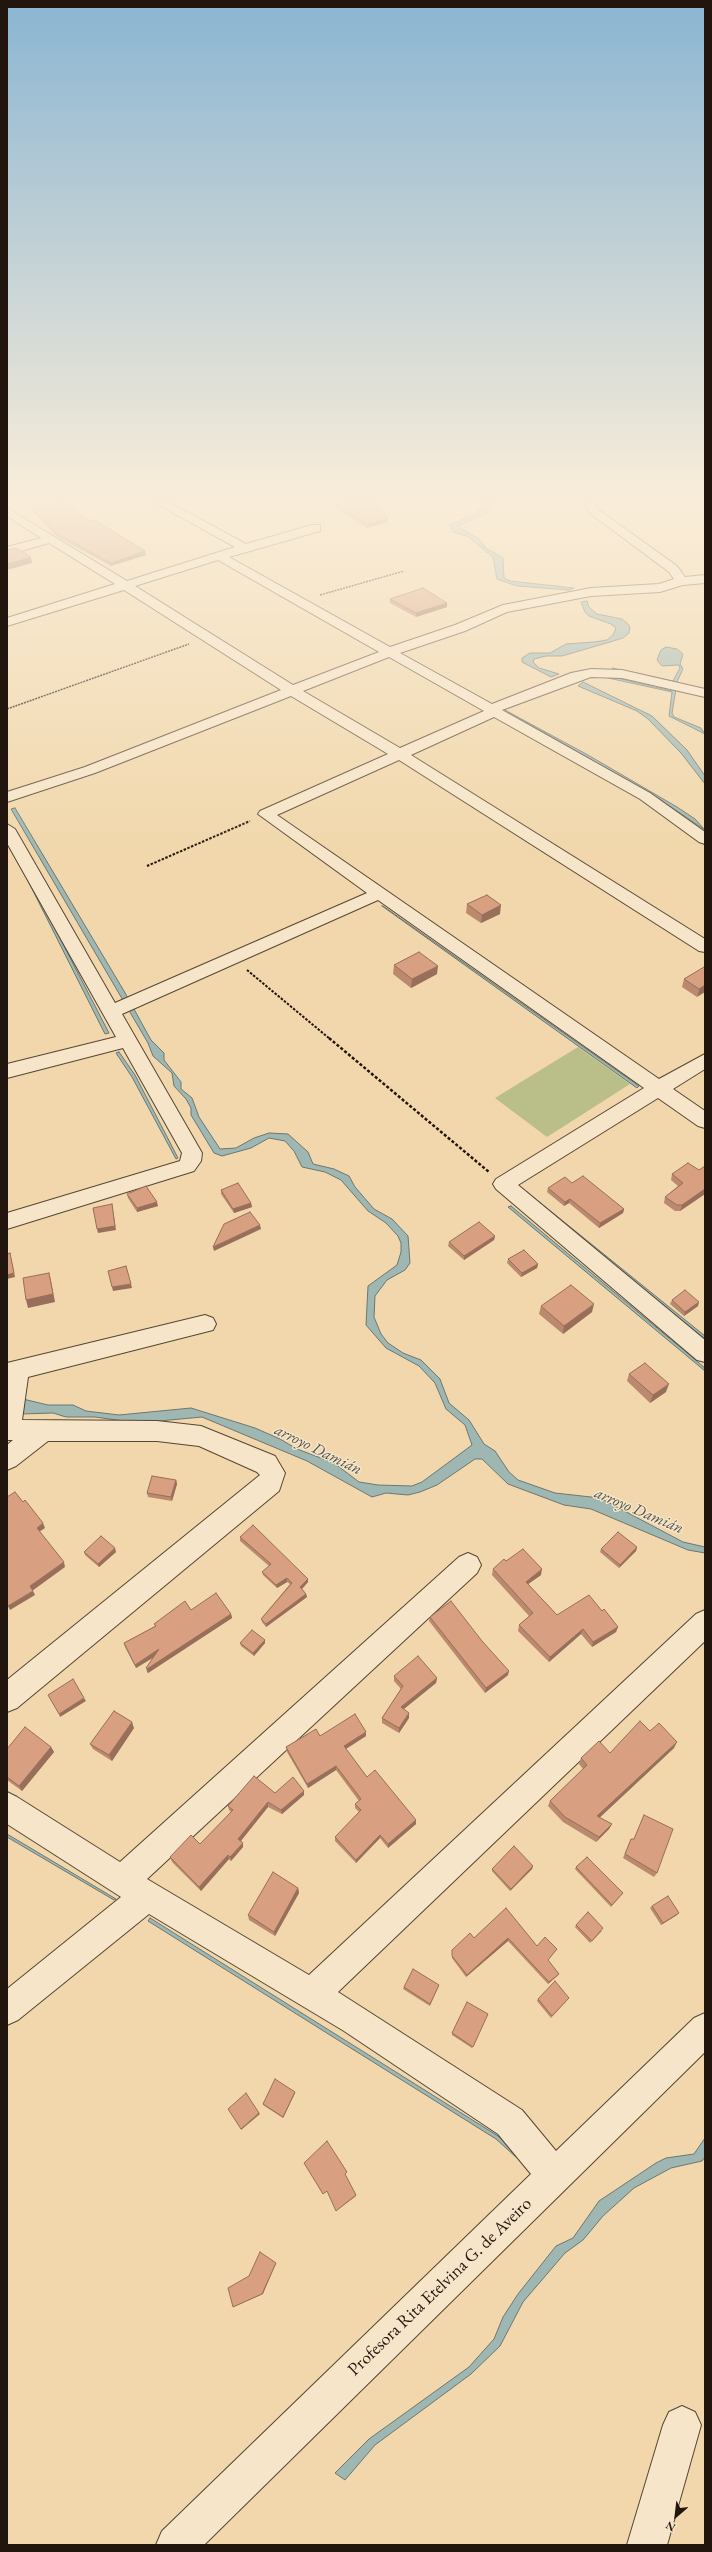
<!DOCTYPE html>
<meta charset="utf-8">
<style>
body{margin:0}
#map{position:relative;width:712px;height:2552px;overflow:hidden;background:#f1d7ab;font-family:"EB Garamond",serif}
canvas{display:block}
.frame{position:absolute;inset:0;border:8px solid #21150d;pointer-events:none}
.north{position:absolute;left:656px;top:2496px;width:40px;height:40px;-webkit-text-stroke:3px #f6e5c8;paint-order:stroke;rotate:208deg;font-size:11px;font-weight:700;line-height:16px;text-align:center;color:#21150d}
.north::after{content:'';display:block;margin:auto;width:14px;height:18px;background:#21150d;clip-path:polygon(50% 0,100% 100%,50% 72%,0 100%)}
</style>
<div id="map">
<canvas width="712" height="2552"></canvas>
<div class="frame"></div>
<div class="north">N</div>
</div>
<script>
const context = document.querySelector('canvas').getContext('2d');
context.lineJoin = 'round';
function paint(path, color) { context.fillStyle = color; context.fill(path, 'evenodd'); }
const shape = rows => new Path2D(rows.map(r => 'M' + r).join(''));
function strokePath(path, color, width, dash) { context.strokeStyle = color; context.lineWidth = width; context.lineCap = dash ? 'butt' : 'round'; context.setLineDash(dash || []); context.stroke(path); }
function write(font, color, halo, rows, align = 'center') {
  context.font = font + ' "EB Garamond",serif'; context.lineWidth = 3; context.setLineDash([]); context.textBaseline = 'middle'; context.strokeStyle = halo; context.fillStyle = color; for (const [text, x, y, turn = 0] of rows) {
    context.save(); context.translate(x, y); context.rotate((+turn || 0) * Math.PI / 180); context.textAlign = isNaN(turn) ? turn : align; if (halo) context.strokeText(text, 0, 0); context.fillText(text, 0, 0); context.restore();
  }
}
paint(shape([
 [578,1047,630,1084,547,1137,495,1098]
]), '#babe89');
const water = shape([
 [481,500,493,500,489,512,457,526,479,539,487,549,503,558,504,578,510,581,574,588,569,590,517,586,497,579,493,557,467,536,453,532,450,525,476,513,483,506,481,500],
 [587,601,589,607,597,614,622,619,627,623,630,627,629,633,623,638,610,642,562,656,546,656,534,659,533,662,539,668,559,674,551,677,522,662,522,658,530,653,550,653,566,644,594,642,607,640,613,635,616,628,611,624,589,616,585,612,581,602,587,601],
 [666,647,677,649,683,654,680,664,683,669,676,684,612,668,673,681,680,668,679,665,662,666,657,660,661,650,666,647],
 [608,678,617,678,672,691,672,688,676,689,672,713,674,717,701,728,705,734,669,716,672,692,608,678],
 [583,682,652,716,687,750,705,776,705,784,681,753,648,719,637,711,578,686,583,682],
 [503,709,588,755,677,807,695,819,705,830,658,798,503,709],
 [15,808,124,991,151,1040,164,1053,164,1060,181,1082,181,1089,192,1098,199,1117,220,1149,236,1148,254,1138,269,1133,288,1134,308,1152,313,1164,334,1169,349,1176,355,1187,374,1209,392,1219,408,1236,410,1263,405,1270,387,1280,375,1296,374,1317,381,1334,388,1343,403,1353,421,1360,440,1379,449,1403,469,1420,484,1444,495,1451,509,1472,518,1480,555,1493,600,1498,683,1542,705,1547,705,1553,688,1550,591,1509,564,1505,508,1484,482,1459,475,1459,437,1485,420,1492,408,1495,386,1493,372,1497,307,1461,202,1417,138,1423,95,1417,66,1417,53,1413,21,1414,23,1399,48,1405,73,1405,86,1411,119,1415,191,1408,255,1428,280,1439,297,1449,334,1463,359,1482,378,1485,412,1486,422,1482,472,1445,465,1425,446,1409,435,1383,419,1366,386,1348,366,1325,368,1286,397,1265,401,1252,401,1243,398,1236,386,1223,368,1211,341,1180,325,1172,302,1167,294,1151,285,1141,269,1138,251,1148,222,1156,214,1153,191,1115,191,1108,186,1099,174,1086,172,1073,153,1056,148,1043,11,809,15,808],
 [18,861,20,861,109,1033,105,1034,18,861],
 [382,906,383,906,639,1086,637,1088,382,906],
 [119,1052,135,1075,178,1158,176,1159,132,1077,116,1053,119,1052],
 [527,1192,705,1336,705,1339,526,1194,527,1192],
 [511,1206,705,1368,705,1371,508,1207,511,1206],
 [7,1834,116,1899,114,1900,7,1837,7,1834],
 [150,1918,498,2136,518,2155,517,2158,496,2139,148,1921,150,1918],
 [705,2138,705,2157,702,2161,671,2168,634,2188,603,2216,583,2240,565,2253,523,2302,500,2346,471,2374,375,2445,345,2480,335,2473,369,2439,469,2367,494,2339,503,2317,518,2294,556,2246,573,2238,599,2201,656,2163,666,2158,694,2154,705,2138]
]);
paint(water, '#9eb7b2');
strokePath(water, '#6c7670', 1);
const minor = shape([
 [150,500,165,500,246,544,312,525,320,525,320,531,229,557,390,647,455,625,503,605,591,588,659,584,674,579,669,572,591,514,581,500,593,500,599,510,677,566,685,577,705,575,705,583,683,585,660,592,591,596,507,612,465,631,400,653,492,704,571,673,591,669,622,670,705,689,705,697,622,678,591,677,502,710,650,793,705,832,705,844,699,842,640,799,494,717,411,755,705,939,705,952,699,951,399,760,277,815,659,1079,705,1054,705,1069,673,1089,705,1111,705,1128,698,1126,658,1098,518,1185,705,1340,705,1362,697,1360,496,1189,493,1184,496,1179,644,1088,378,900,122,1014,202,1153,201,1161,194,1171,7,1229,7,1213,180,1161,182,1153,123,1048,7,1078,7,1064,116,1037,7,843,7,824,15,829,115,1003,367,893,258,814,260,811,388,754,291,696,95,773,7,802,7,792,85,767,281,690,124,590,7,626,7,618,115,584,49,543,7,555,7,547,41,538,7,516,7,508,127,581,235,547,150,500],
 [218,560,379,652,293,685,135,586,218,560],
 [389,657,484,711,400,748,303,691,389,657],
 [205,1315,213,1318,216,1324,213,1330,28,1377,22,1420,157,1421,201,1426,275,1456,285,1473,279,1491,17,1708,7,1712,7,1680,260,1475,257,1472,199,1446,157,1441,48,1441,16,1466,7,1470,7,1445,13,1440,7,1440,7,1363,205,1315],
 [468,1553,477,1557,481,1565,477,1573,147,1879,309,1975,696,1614,705,1610,705,1641,338,1992,522,2110,556,2151,694,2018,705,2013,705,2052,204,2545,156,2545,162,2531,531,2174,498,2134,344,2031,149,1914,18,2020,7,2025,7,1989,121,1897,7,1824,7,1792,17,1797,120,1862,459,1557,468,1553],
 [682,2406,695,2412,701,2425,667,2545,627,2545,663,2425,669,2412,682,2406]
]);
strokePath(minor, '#554634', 2);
strokePath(shape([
 [320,595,404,571],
 [7,709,189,644]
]), '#21150d', 1.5, [2, 1]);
strokePath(shape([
 [147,866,250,821],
 [247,970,330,1039]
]), '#21150d', 2, [2.5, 1.5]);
strokePath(shape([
 [329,1038,489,1172]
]), '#21150d', 2.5, [3, 2]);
paint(minor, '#f6e5c8');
paint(shape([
 [335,505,388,518,388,522,367,528,335,508],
 [33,509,91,521,145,551,146,555,111,566,56,536,34,513],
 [390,599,447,603,447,607,416,617,390,603],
 [467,904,500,914,481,923,466,913],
 [394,965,437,974,411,988,393,974],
 [705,968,697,997,682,987,684,979],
 [705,1166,705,1194,680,1211,675,1211,664,1203,665,1197,678,1186,671,1180,672,1174,699,1170],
 [548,1188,624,1209,623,1213,599,1228,569,1203,564,1206,547,1192],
 [221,1190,251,1203,252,1207,234,1213,221,1194],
 [127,1194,158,1206,137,1212,128,1198],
 [495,1236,494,1240,464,1260,448,1246,449,1242],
 [508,1259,538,1264,537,1268,521,1277,507,1263],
 [672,1300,698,1306,684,1316,670,1304],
 [541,1306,592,1312,563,1334,539,1314],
 [629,1374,666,1392,650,1403,627,1381],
 [176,1480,177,1484,172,1501,148,1497,147,1493],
 [240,1537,308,1582,302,1589,306,1594,307,1597,266,1627,262,1622,261,1619,290,1584,287,1582,277,1588,263,1575,262,1572,269,1566,240,1541],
 [637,1547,636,1551,619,1568,600,1552,601,1549],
 [84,1552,116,1552,99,1567,85,1555],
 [506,1561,541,1575,528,1584,557,1615,602,1611,618,1627,616,1632,592,1647,581,1634,549,1662,518,1631,519,1625,529,1616,492,1575,493,1569],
 [191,1610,231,1614,232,1618,148,1673,147,1672,146,1668,153,1658,136,1668,125,1647,124,1643,155,1626,154,1624],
 [430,1617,508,1675,485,1693,429,1621],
 [240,1643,265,1643,254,1656,241,1646],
 [394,1676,437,1678,436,1683,404,1709,409,1713,409,1718,399,1733,382,1723,382,1718,401,1689,394,1681],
 [134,1728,112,1761,93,1749,90,1744],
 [650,1731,674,1748,599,1818,612,1824,609,1829,596,1842,563,1822,548,1806,550,1801,583,1769,579,1764,581,1758,610,1753],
 [320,1736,366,1736,346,1749,367,1777,416,1820,416,1824,388,1848,380,1838,356,1863,335,1841,335,1837,359,1812,355,1808,355,1804,359,1801,336,1770,308,1788,287,1752,286,1747],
 [51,1747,54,1752,22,1791,7,1780,7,1749],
 [304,1791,304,1795,282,1814,268,1807,241,1841,243,1847,231,1861,229,1859,201,1891,172,1862,170,1857,200,1844,231,1812,229,1810,228,1806],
 [644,1815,657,1873,654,1877,623,1858,631,1839,634,1839],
 [533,1866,532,1869,510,1891,492,1871,492,1869],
 [576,1867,623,1893,611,1907,575,1869],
 [298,1888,299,1893,275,1936,249,1920,248,1915],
 [652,1906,677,1915,661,1925,650,1908],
 [506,1908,537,1946,557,1949,548,1960,559,1974,557,1976,548,1984,508,1941,466,1977,452,1958,452,1950,474,1938],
 [576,1925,602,1931,590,1943,575,1927],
 [439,1985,430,2006,403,1989,404,1987],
 [538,1999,568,1999,551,2018,537,2001],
 [488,2014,472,2048,452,2035,452,2033],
 [295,2092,295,2093,283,2118,263,2105,263,2104]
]), '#ba896e');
paint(shape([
 [388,518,388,522,367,528,367,524],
 [145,551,146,555,111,566,111,563],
 [31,557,32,563,7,570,7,564],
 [447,603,447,607,416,617,416,613],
 [501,905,500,914,481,923,482,915],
 [438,966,437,974,411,988,412,979],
 [705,985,705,992,697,997,699,989],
 [705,1189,705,1194,680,1211,682,1205],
 [570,1199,569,1203,564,1206,565,1202],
 [157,1202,158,1206,137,1212,137,1208],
 [251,1203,252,1207,234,1213,233,1209],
 [112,1204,116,1230,98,1233,97,1229],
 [624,1209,623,1213,599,1228,600,1223],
 [260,1225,261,1229,214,1251,213,1247],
 [495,1236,494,1240,464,1260,464,1256],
 [10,1253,15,1277,7,1279,7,1275],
 [538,1264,537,1268,521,1277,522,1273],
 [49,1273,51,1281,55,1302,28,1308,26,1300],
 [131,1284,132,1288,113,1291,112,1287],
 [699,1302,698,1306,684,1316,685,1312],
 [594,1304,592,1312,563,1334,564,1326],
 [669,1384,666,1392,650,1403,653,1395],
 [176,1480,177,1484,172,1501,171,1497],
 [43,1523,45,1528,39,1532,37,1528],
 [637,1547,636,1551,619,1568,620,1565],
 [115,1548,116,1552,99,1567,98,1564],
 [64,1562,65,1567,32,1591,30,1586],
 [542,1569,541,1575,524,1587,526,1582],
 [287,1578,287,1582,277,1588,276,1585],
 [308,1579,308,1582,301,1590,300,1587],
 [33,1591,35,1595,10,1610,8,1606],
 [306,1594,307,1597,266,1627,266,1624],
 [231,1614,232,1618,148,1673,147,1669],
 [618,1627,616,1632,592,1647,593,1642],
 [583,1629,581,1634,549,1662,550,1657],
 [265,1640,265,1643,254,1656,253,1653],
 [159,1649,160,1653,136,1668,135,1665],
 [509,1671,508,1675,485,1693,486,1688],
 [437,1678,436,1683,400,1712,401,1707],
 [84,1698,86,1701,60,1717,59,1714],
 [409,1713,409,1718,399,1733,399,1728],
 [132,1722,134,1728,112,1761,109,1755],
 [366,1732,366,1736,344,1750,344,1746],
 [677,1742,674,1748,595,1822,597,1816],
 [51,1747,54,1752,22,1791,19,1786],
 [336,1766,336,1770,308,1788,307,1784],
 [304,1791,304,1795,282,1814,281,1810],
 [268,1802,268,1807,239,1843,238,1839],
 [416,1820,416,1824,388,1848,388,1844],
 [612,1824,609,1829,596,1842,599,1837],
 [380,1835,380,1838,356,1863,356,1860],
 [243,1843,243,1847,231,1861,230,1857],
 [228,1855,229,1859,201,1891,199,1887],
 [533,1866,532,1869,510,1891,511,1889],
 [298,1888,299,1893,275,1936,274,1932],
 [679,1913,677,1915,661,1925,663,1923],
 [508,1938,508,1941,466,1977,467,1975],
 [559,1974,557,1976,548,1984,549,1982],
 [295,2092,295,2093,283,2118,283,2117],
 [259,2113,260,2114,241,2130,241,2129],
 [356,2195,356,2196,336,2211],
 [276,2263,263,2294,233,2307]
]), '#976f5a');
const building = shape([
 [371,500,374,500,388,518,367,524,335,505,371,500],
 [62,501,91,521,95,520,145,551,111,563,56,533,33,509,62,501],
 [16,548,31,557,7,564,7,550,16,548],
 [423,588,447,603,416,613,390,599,423,588],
 [487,895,501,905,482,915,467,904,487,895],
 [419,952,438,966,412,979,394,965,419,952],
 [704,967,705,968,705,985,699,989,684,979,704,967],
 [688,1163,699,1170,705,1166,705,1189,682,1205,677,1205,665,1197,683,1183,672,1174,688,1163],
 [583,1176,624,1209,600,1223,570,1199,565,1202,548,1188,565,1177,572,1183,583,1176],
 [238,1183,251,1203,233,1209,221,1190,238,1183],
 [146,1186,157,1202,137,1208,127,1194,146,1186],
 [112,1204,115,1226,97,1229,93,1208,112,1204],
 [250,1212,260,1225,213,1247,224,1224,250,1212],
 [479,1222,495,1236,464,1256,449,1242,479,1222],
 [524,1250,538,1264,522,1273,508,1259,524,1250],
 [10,1253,14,1273,7,1275,7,1254,10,1253],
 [126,1266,131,1284,112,1287,108,1271,126,1266],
 [49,1273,53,1294,26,1300,23,1278,49,1273],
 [571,1285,594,1304,564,1326,541,1306,571,1285],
 [685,1290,699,1302,685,1312,672,1300,685,1290],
 [645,1363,669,1384,653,1395,629,1374,645,1363],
 [152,1476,176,1480,171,1497,147,1493,152,1476],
 [15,1492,23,1502,25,1500,43,1523,37,1528,64,1562,30,1586,33,1591,8,1606,7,1604,7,1497,15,1492],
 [253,1525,308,1579,300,1587,306,1594,266,1624,261,1619,292,1583,287,1578,276,1585,262,1572,271,1564,240,1537,253,1525],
 [618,1532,637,1547,620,1565,601,1549,618,1532],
 [101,1536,115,1548,98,1564,84,1552,101,1536],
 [523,1549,542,1569,526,1582,557,1615,589,1595,602,1611,604,1609,618,1627,593,1642,583,1629,550,1657,519,1625,533,1613,493,1569,504,1559,506,1561,523,1549],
 [216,1593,231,1614,147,1669,146,1668,159,1649,135,1665,124,1643,156,1626,154,1624,185,1601,191,1610,216,1593],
 [451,1601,482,1641,509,1671,486,1688,430,1617,451,1601],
 [252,1630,265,1640,253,1653,240,1643,252,1630],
 [418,1656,437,1678,401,1707,409,1713,399,1728,382,1718,403,1686,394,1676,418,1656],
 [73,1679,84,1698,59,1714,48,1695,73,1679],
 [114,1711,132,1722,109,1755,90,1744,114,1711],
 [355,1714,366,1732,344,1746,367,1777,375,1770,416,1820,388,1844,380,1835,356,1860,335,1837,361,1810,355,1804,361,1799,336,1766,307,1784,286,1747,316,1729,320,1736,355,1714],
 [640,1721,650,1731,659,1723,677,1742,597,1816,612,1824,599,1837,565,1817,550,1801,587,1765,581,1758,599,1741,610,1753,640,1721],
 [25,1727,51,1747,19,1786,7,1777,7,1749,25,1727],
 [254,1776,275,1793,293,1777,304,1791,281,1810,268,1802,238,1839,243,1843,230,1857,228,1855,199,1887,170,1857,191,1835,200,1844,233,1810,228,1806,254,1776],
 [644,1815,673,1829,657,1873,625,1854,631,1839,634,1839,644,1815],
 [514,1846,533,1866,511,1889,492,1869,514,1846],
 [587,1857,623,1893,612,1905,576,1867,587,1857],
 [273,1872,298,1888,274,1932,248,1915,273,1872],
 [668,1896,679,1913,663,1923,652,1906,668,1896],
 [506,1908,537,1946,545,1937,557,1949,548,1960,559,1974,549,1982,508,1938,467,1975,452,1956,452,1950,470,1933,474,1938,506,1908],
 [588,1912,603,1928,592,1941,576,1925,588,1912],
 [413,1969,439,1985,430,2004,404,1987,413,1969],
 [555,1981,569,1998,552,2016,538,1999,555,1981],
 [467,2002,488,2014,473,2047,452,2033,467,2002],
 [275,2079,295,2092,283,2117,263,2104,275,2079],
 [246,2093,259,2113,241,2129,228,2109,246,2093],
 [327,2141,347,2172,345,2174,356,2195,336,2211,327,2191,323,2194,304,2163,327,2141],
 [260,2252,276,2263,262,2294,233,2307,228,2288,249,2276,260,2252]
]);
paint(building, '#d89f80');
strokePath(building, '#976f5a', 1);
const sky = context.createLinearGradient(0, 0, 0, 857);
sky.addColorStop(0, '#8ab5d2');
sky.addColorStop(0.58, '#f9edd9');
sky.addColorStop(1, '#f9edd900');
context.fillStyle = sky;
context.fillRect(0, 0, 712, 857);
write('italic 16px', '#4d4e47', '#f6e5c8', [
 ["arroyo Damián",318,1450,26],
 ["arroyo Damián",639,1511,23]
]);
write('18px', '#21150d', '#f6e5c8', [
 ["Profesora Rita Etelvina G. de Aveiro",440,2287,-44]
]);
</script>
